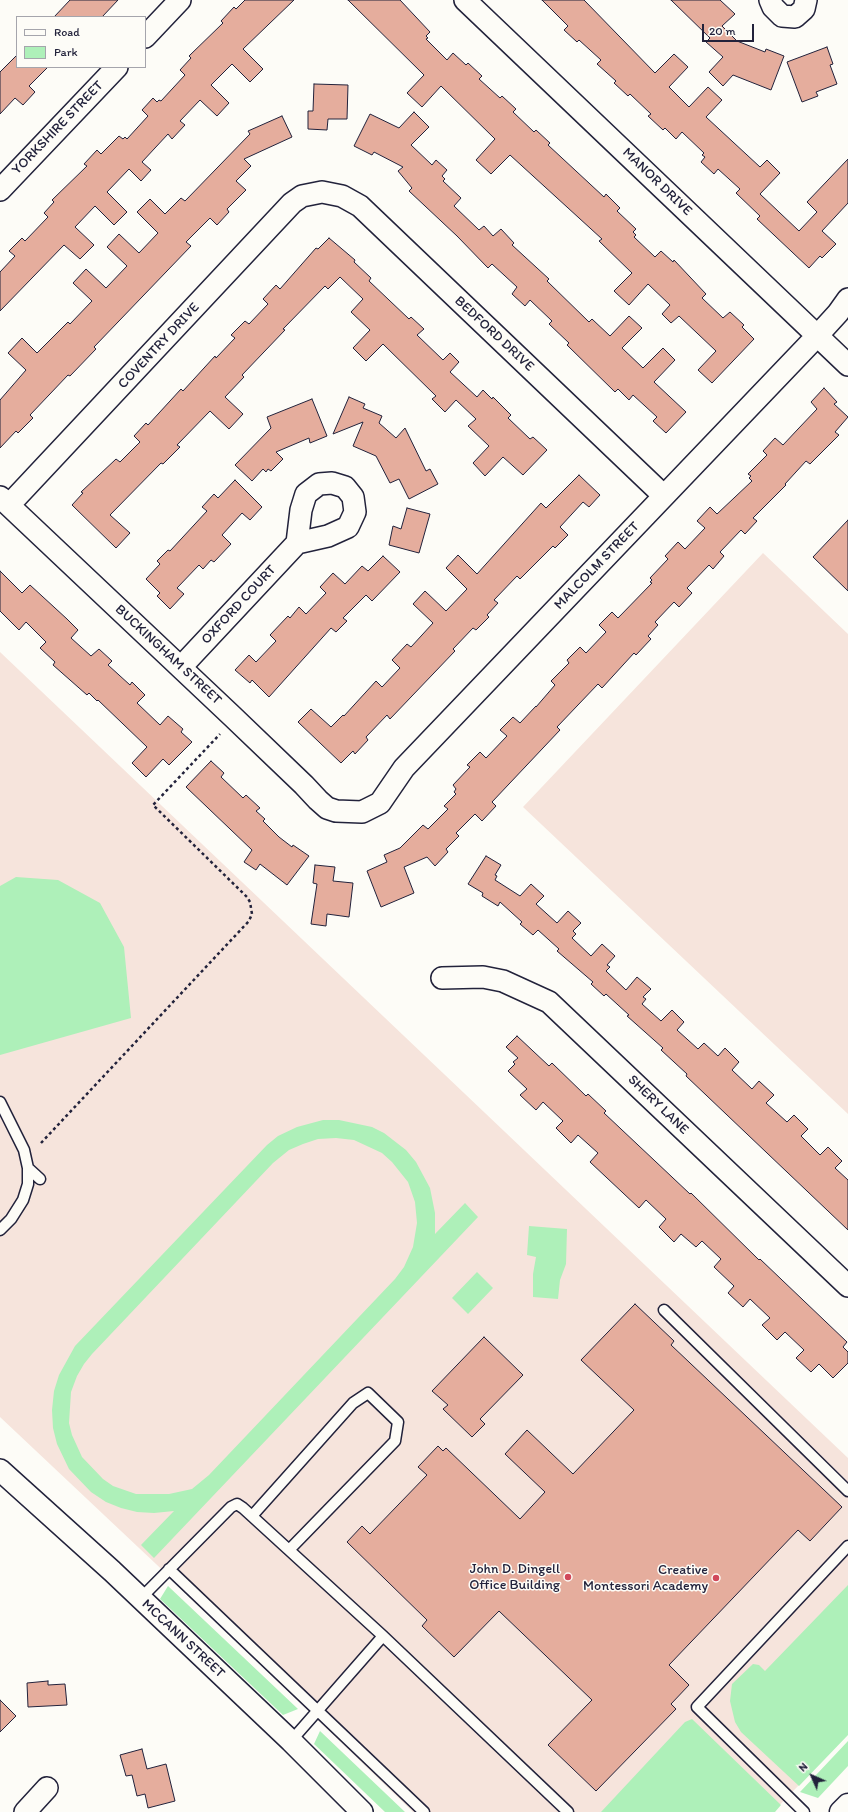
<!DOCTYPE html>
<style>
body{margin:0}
#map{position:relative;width:848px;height:1812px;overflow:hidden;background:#fdfcf7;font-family:Itim,sans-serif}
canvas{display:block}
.legend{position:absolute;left:16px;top:16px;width:130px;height:52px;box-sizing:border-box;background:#fdfcf7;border:1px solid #a5a5ac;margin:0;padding:5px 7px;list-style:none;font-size:12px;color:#22223b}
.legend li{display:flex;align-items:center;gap:8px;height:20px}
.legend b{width:20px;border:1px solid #a5a5ac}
.north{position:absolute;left:792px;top:1756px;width:40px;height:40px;-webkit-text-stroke:3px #fdfcf7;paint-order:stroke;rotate:315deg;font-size:11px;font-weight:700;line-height:16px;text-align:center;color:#22223b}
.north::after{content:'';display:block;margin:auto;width:14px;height:18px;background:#22223b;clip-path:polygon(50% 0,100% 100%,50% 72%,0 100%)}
.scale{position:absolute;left:702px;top:24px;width:52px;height:18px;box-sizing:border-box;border:2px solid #22223b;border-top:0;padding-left:5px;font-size:12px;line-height:14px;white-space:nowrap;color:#22223b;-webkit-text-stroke:3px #fdfcf7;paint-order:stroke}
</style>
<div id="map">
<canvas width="848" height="1812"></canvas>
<ul class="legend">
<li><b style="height:5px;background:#fdfcf7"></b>Road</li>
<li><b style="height:11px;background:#aef0b9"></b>Park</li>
</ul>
<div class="north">N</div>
<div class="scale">20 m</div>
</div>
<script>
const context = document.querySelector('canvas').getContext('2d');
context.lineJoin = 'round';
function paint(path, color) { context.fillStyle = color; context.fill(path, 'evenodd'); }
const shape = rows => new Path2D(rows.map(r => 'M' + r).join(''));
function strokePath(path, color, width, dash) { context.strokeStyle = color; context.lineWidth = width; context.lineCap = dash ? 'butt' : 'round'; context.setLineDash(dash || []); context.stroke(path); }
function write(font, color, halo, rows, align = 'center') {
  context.font = font + ' Itim,sans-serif'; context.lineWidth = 3; context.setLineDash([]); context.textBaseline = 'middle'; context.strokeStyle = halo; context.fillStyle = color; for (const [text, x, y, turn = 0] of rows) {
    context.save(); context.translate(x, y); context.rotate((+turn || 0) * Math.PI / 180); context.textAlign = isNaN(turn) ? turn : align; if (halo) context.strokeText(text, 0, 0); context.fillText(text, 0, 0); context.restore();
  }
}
paint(shape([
 [763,553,848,634,848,1114,523,807],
 [0,652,848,1458,848,1734,773,1812,413,1812,156,1564,0,1417]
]), '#f6e4dc');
paint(shape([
 [16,877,58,880,100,903,124,947,131,1018,0,1055,0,886],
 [323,1120,339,1120,372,1127,384,1133,406,1150,416,1162,430,1188,435,1213,435,1234,465,1203,478,1217,154,1558,141,1545,174,1511,154,1513,137,1512,121,1508,106,1502,91,1492,69,1469,57,1444,53,1428,52,1410,54,1391,59,1375,75,1346,267,1145,278,1136,297,1127],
 [336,1138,354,1140,382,1153,392,1162,408,1182,415,1202,417,1223,413,1247,404,1267,395,1279,209,1475,192,1489,169,1494,136,1494,113,1486,103,1479,82,1457,72,1435,69,1423,71,1392,77,1376,84,1364,92,1354,273,1163,289,1150,303,1144,318,1139],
 [529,1226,567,1229,566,1264,560,1280,558,1299,533,1297,533,1274,536,1257,527,1255],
 [477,1272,493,1288,468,1314,452,1298],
 [848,1585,848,1735,799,1786,741,1732,735,1722,730,1701,732,1684,753,1664,759,1665,765,1671],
 [168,1586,298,1709,283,1715,160,1599],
 [692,1719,781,1805,775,1812,601,1812,685,1722],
 [320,1731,405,1812,385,1812,314,1744],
 [848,1741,848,1766,818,1798,800,1792]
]), '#aef0b9');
const building = shape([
 [70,0,118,0,102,17,54,17,70,0],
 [245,0,294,0,243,49,263,69,250,82,232,64,211,85,229,103,217,116,200,100,180,121,185,125,172,139,168,134,142,162,151,170,141,181,129,169,107,192,127,212,114,225,95,206,75,227,94,245,80,259,64,245,0,311,0,272,15,256,9,251,22,238,25,241,48,217,44,213,54,202,52,200,87,166,84,164,97,150,101,154,119,136,123,139,125,137,127,139,148,116,142,110,153,98,157,102,159,100,161,101,185,75,180,70,191,58,189,56,223,23,221,21,234,7,236,9,245,0],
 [348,0,400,0,430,32,426,36,428,38,426,39,447,60,453,53,466,65,468,63,482,76,479,79,500,98,502,96,516,109,513,112,534,132,536,130,550,143,548,145,604,197,606,194,620,208,617,211,636,229,633,232,636,235,634,237,655,257,661,251,673,262,674,260,706,294,702,298,723,318,730,312,744,325,742,327,754,339,712,383,698,370,716,351,679,316,671,323,662,314,670,305,648,284,629,305,614,291,632,273,599,241,602,239,510,155,491,174,476,160,495,139,441,86,422,107,407,93,424,75,348,0],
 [542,0,584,0,655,73,674,54,688,67,669,87,689,107,708,87,722,100,706,117,760,167,767,160,780,173,760,194,799,231,817,212,807,202,848,159,848,203,822,231,836,244,822,258,820,256,809,268,757,219,760,216,736,193,740,189,718,169,714,174,701,162,705,157,702,155,704,153,682,132,676,139,665,128,663,130,648,116,651,114,630,94,628,96,614,83,616,81,597,64,601,60,579,40,577,42,564,30,568,26,542,0],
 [671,0,720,0,735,14,722,26,737,41,765,52,766,49,784,56,771,90,733,75,723,86,709,72,723,57,706,42,710,38,671,0],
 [827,47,833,64,830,65,837,84,816,92,818,96,802,102,787,62,827,47],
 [17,55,17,67,48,67,29,86,35,92,23,105,15,98,0,114,0,72,17,55],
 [314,84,348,85,347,119,328,119,327,130,308,129,308,111,313,111,314,84],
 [414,112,429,127,411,145,432,165,436,160,447,170,442,176,445,179,443,181,461,198,454,206,479,230,484,226,493,236,501,229,514,243,512,245,549,279,547,281,589,322,592,319,610,336,629,316,642,328,622,348,643,368,663,348,675,360,654,382,686,412,666,433,653,421,657,417,633,395,629,400,618,389,615,392,567,345,569,343,549,324,552,321,530,300,525,306,512,294,517,287,492,264,488,268,457,236,409,191,412,188,398,171,403,167,374,152,372,155,354,146,370,114,399,128,414,112],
 [282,116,292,137,244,159,251,166,236,181,246,190,227,209,229,212,217,225,210,218,186,242,191,246,94,347,96,349,70,376,68,375,30,415,33,418,18,433,16,431,0,448,0,400,26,370,8,353,22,338,37,353,68,322,70,324,92,301,73,283,86,269,106,288,127,266,107,247,119,234,139,253,158,233,137,212,150,199,165,214,181,198,185,201,250,134,248,131,282,116],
 [329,238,355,260,354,262,371,278,369,281,409,319,411,317,424,329,417,335,443,360,450,353,459,362,450,372,477,397,483,390,492,399,493,397,511,415,508,418,530,439,533,437,547,450,523,475,503,457,485,476,473,463,489,446,468,426,476,419,456,400,445,412,432,399,436,396,383,344,366,361,353,348,370,330,351,312,363,299,340,277,328,289,325,286,283,329,285,330,242,375,244,377,225,397,243,414,229,429,210,411,177,445,180,447,163,464,161,463,110,515,130,533,116,548,72,505,83,493,81,492,116,459,120,462,140,442,134,436,146,423,148,425,181,389,183,391,215,356,216,358,235,338,231,335,245,321,249,324,268,304,263,299,276,285,280,289,316,248,318,249,329,238],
 [824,388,837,402,834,404,848,417,835,432,839,435,810,464,806,461,785,484,786,485,753,518,757,521,745,534,741,530,720,552,724,556,713,569,709,565,687,588,692,593,679,607,674,602,655,622,658,625,648,636,651,639,636,655,634,653,602,688,598,684,557,727,560,730,492,802,496,806,482,821,475,814,456,833,459,836,446,849,448,852,435,866,427,857,404,867,414,893,381,907,367,871,387,862,384,855,400,848,423,825,428,829,448,809,444,806,456,794,454,792,456,789,453,785,470,767,467,765,480,752,486,758,507,736,500,730,513,717,520,723,536,706,536,707,555,685,551,681,569,663,567,660,580,647,586,653,606,632,599,625,612,612,618,618,652,583,650,582,652,580,650,578,668,559,665,556,678,542,685,549,705,528,697,521,710,507,717,514,752,481,749,478,751,476,748,474,767,455,763,451,775,438,783,445,798,429,817,409,811,402,824,388],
 [349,397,365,404,363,408,382,416,379,423,396,438,405,428,426,471,430,469,438,484,409,499,399,479,390,483,376,456,353,446,363,422,333,434,349,397],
 [312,399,327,436,310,443,309,438,276,452,283,459,271,471,268,469,266,472,263,469,252,481,235,465,271,428,267,417,312,399],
 [579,475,600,495,589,507,583,502,560,527,568,535,555,548,553,546,520,579,517,576,494,600,498,603,487,615,489,617,476,630,473,628,453,649,455,651,390,719,387,715,366,737,368,740,355,754,353,751,341,763,298,722,311,709,331,727,343,715,344,716,376,681,382,687,400,668,392,660,407,644,411,647,433,623,413,604,425,591,446,611,467,589,446,568,458,555,477,574,541,503,546,508,579,475],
 [235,480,262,507,250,520,242,513,222,535,231,544,214,562,211,560,203,569,199,565,177,588,184,594,170,609,157,596,160,593,146,579,160,564,157,561,168,550,170,551,207,511,202,507,214,494,218,498,235,480],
 [407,508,430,514,419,553,389,545,393,526,401,529,407,508],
 [848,520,848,591,813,557,848,520],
 [383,556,400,572,372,601,366,595,343,618,347,621,336,632,331,628,269,697,252,680,250,683,235,670,249,655,256,662,276,641,270,635,288,616,290,618,299,607,306,614,326,593,320,587,333,573,345,584,362,566,368,571,383,556],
 [0,571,22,593,30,585,67,619,78,630,71,638,91,656,99,649,112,661,108,665,130,685,132,682,145,695,137,703,160,725,168,716,183,729,181,732,192,742,169,765,163,759,146,777,132,763,147,747,98,700,97,701,89,693,87,695,53,665,55,662,40,648,46,642,26,622,19,630,0,611,0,571],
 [211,761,224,773,221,777,243,798,246,795,260,808,256,811,265,819,263,821,279,837,292,847,293,845,309,856,287,885,260,864,256,870,244,862,252,850,186,787,211,761],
 [486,856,501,865,495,875,497,876,495,880,520,896,531,884,544,896,536,904,557,923,568,911,581,923,573,931,576,934,572,938,591,956,602,944,615,956,607,965,610,967,606,971,626,990,637,977,651,989,643,997,646,999,642,1004,661,1021,672,1010,684,1022,677,1030,698,1049,704,1043,718,1056,725,1048,739,1062,732,1070,752,1089,759,1081,774,1095,766,1103,787,1122,794,1115,808,1129,801,1136,820,1155,828,1147,842,1161,835,1168,848,1180,848,1230,686,1076,687,1074,661,1050,663,1048,627,1016,629,1015,606,994,604,996,591,984,593,982,557,951,559,949,538,930,533,935,520,924,522,922,500,902,498,906,482,896,483,893,468,884,486,856],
 [315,865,335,867,333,881,353,883,349,917,327,914,326,926,311,924,317,884,313,883,315,865],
 [517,1036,549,1066,552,1063,586,1096,588,1094,606,1111,604,1113,655,1161,690,1194,691,1193,759,1260,760,1259,847,1342,843,1347,848,1352,848,1363,833,1378,819,1364,811,1372,796,1358,804,1350,785,1332,777,1340,762,1325,770,1318,750,1299,743,1307,728,1293,734,1286,714,1267,721,1259,702,1241,696,1247,681,1234,674,1242,659,1227,666,1219,646,1200,639,1208,590,1162,598,1153,578,1135,571,1143,556,1128,563,1121,543,1102,536,1110,520,1095,527,1089,508,1071,515,1064,513,1062,518,1058,506,1047,517,1036],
 [635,1304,674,1341,671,1345,842,1507,810,1541,798,1530,669,1665,689,1685,671,1704,676,1709,596,1791,548,1745,592,1700,499,1611,454,1657,422,1626,427,1620,347,1542,362,1526,370,1534,427,1475,418,1467,438,1446,443,1451,446,1448,520,1519,545,1492,505,1454,527,1430,573,1474,634,1410,581,1360,635,1304],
 [484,1337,523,1375,480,1419,485,1424,472,1437,443,1409,448,1405,432,1391,484,1337],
 [48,1681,48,1685,65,1684,67,1705,28,1707,27,1683,48,1681],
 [0,1700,16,1716,0,1732,0,1700],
 [142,1749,147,1769,166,1764,175,1801,148,1808,145,1794,137,1796,132,1775,126,1776,120,1755,142,1749]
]);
paint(building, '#e5ad9d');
strokePath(building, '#22223b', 1);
const service = shape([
 [0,1102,24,1150,28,1168,28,1184,23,1200,11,1219,0,1230],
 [28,1168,40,1179],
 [664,1310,848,1491],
 [252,1516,353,1403,368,1393,398,1422,395,1441,289,1550],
 [169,1569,424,1812],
 [140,1599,231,1507,237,1504,243,1508,383,1636,568,1812],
 [291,1741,383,1636],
 [804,1812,697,1707,848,1546]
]);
const minor = shape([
 [465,0,848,365],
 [770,0,773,7,782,16,795,17,804,9,806,0],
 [145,37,180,0],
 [0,190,117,67],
 [0,497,232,716,304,785,318,800,327,808,336,811,362,812,380,803,404,768,817,336,838,313,848,299],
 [9,505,292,203,302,196,322,192,342,196,360,206,664,496],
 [181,667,297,543,328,536,348,527,355,512,353,497,345,487,332,483,319,484,306,494,301,510,297,543],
 [442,978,483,977,503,981,549,1002,848,1286],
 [0,1470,112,1571,291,1741,362,1812],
 [25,1812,47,1788]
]);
const secondary = shape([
 [841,1812,848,1805]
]);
strokePath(service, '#22223b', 13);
strokePath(minor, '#22223b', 24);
strokePath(secondary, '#22223b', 25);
strokePath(shape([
 [41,1143,249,921,252,914,250,902,247,897,153,805,220,734]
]), '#22223b', 2.5, [3, 3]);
strokePath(service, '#fdfcf7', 10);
strokePath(minor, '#fdfcf7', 21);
strokePath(secondary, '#fdfcf7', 22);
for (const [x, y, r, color] of [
 [568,1577,4,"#d1495b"],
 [716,1578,4,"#d1495b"]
]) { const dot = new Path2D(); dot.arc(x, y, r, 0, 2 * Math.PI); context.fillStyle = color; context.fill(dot); strokePath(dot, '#fdfcf7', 1.5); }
write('14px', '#22223b', '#fdfcf7', [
 ["YORKSHIRE STREET",58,128,-46],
 ["MANOR DRIVE",657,182,44],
 ["BEDFORD DRIVE",494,334,43],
 ["COVENTRY DRIVE",159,346,-47],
 ["MALCOLM STREET",597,566,-46],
 ["OXFORD COURT",239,605,-47],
 ["BUCKINGHAM STREET",168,655,43],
 ["SHERY LANE",658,1105,44],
 ["MCCANN STREET",183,1639,43]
]);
write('14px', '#22223b', '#fdfcf7', [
 ["John D. Dingell",560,1569],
 ["Office Building",560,1585],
 ["Creative",708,1570],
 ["Montessori Academy",708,1586]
], 'right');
</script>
